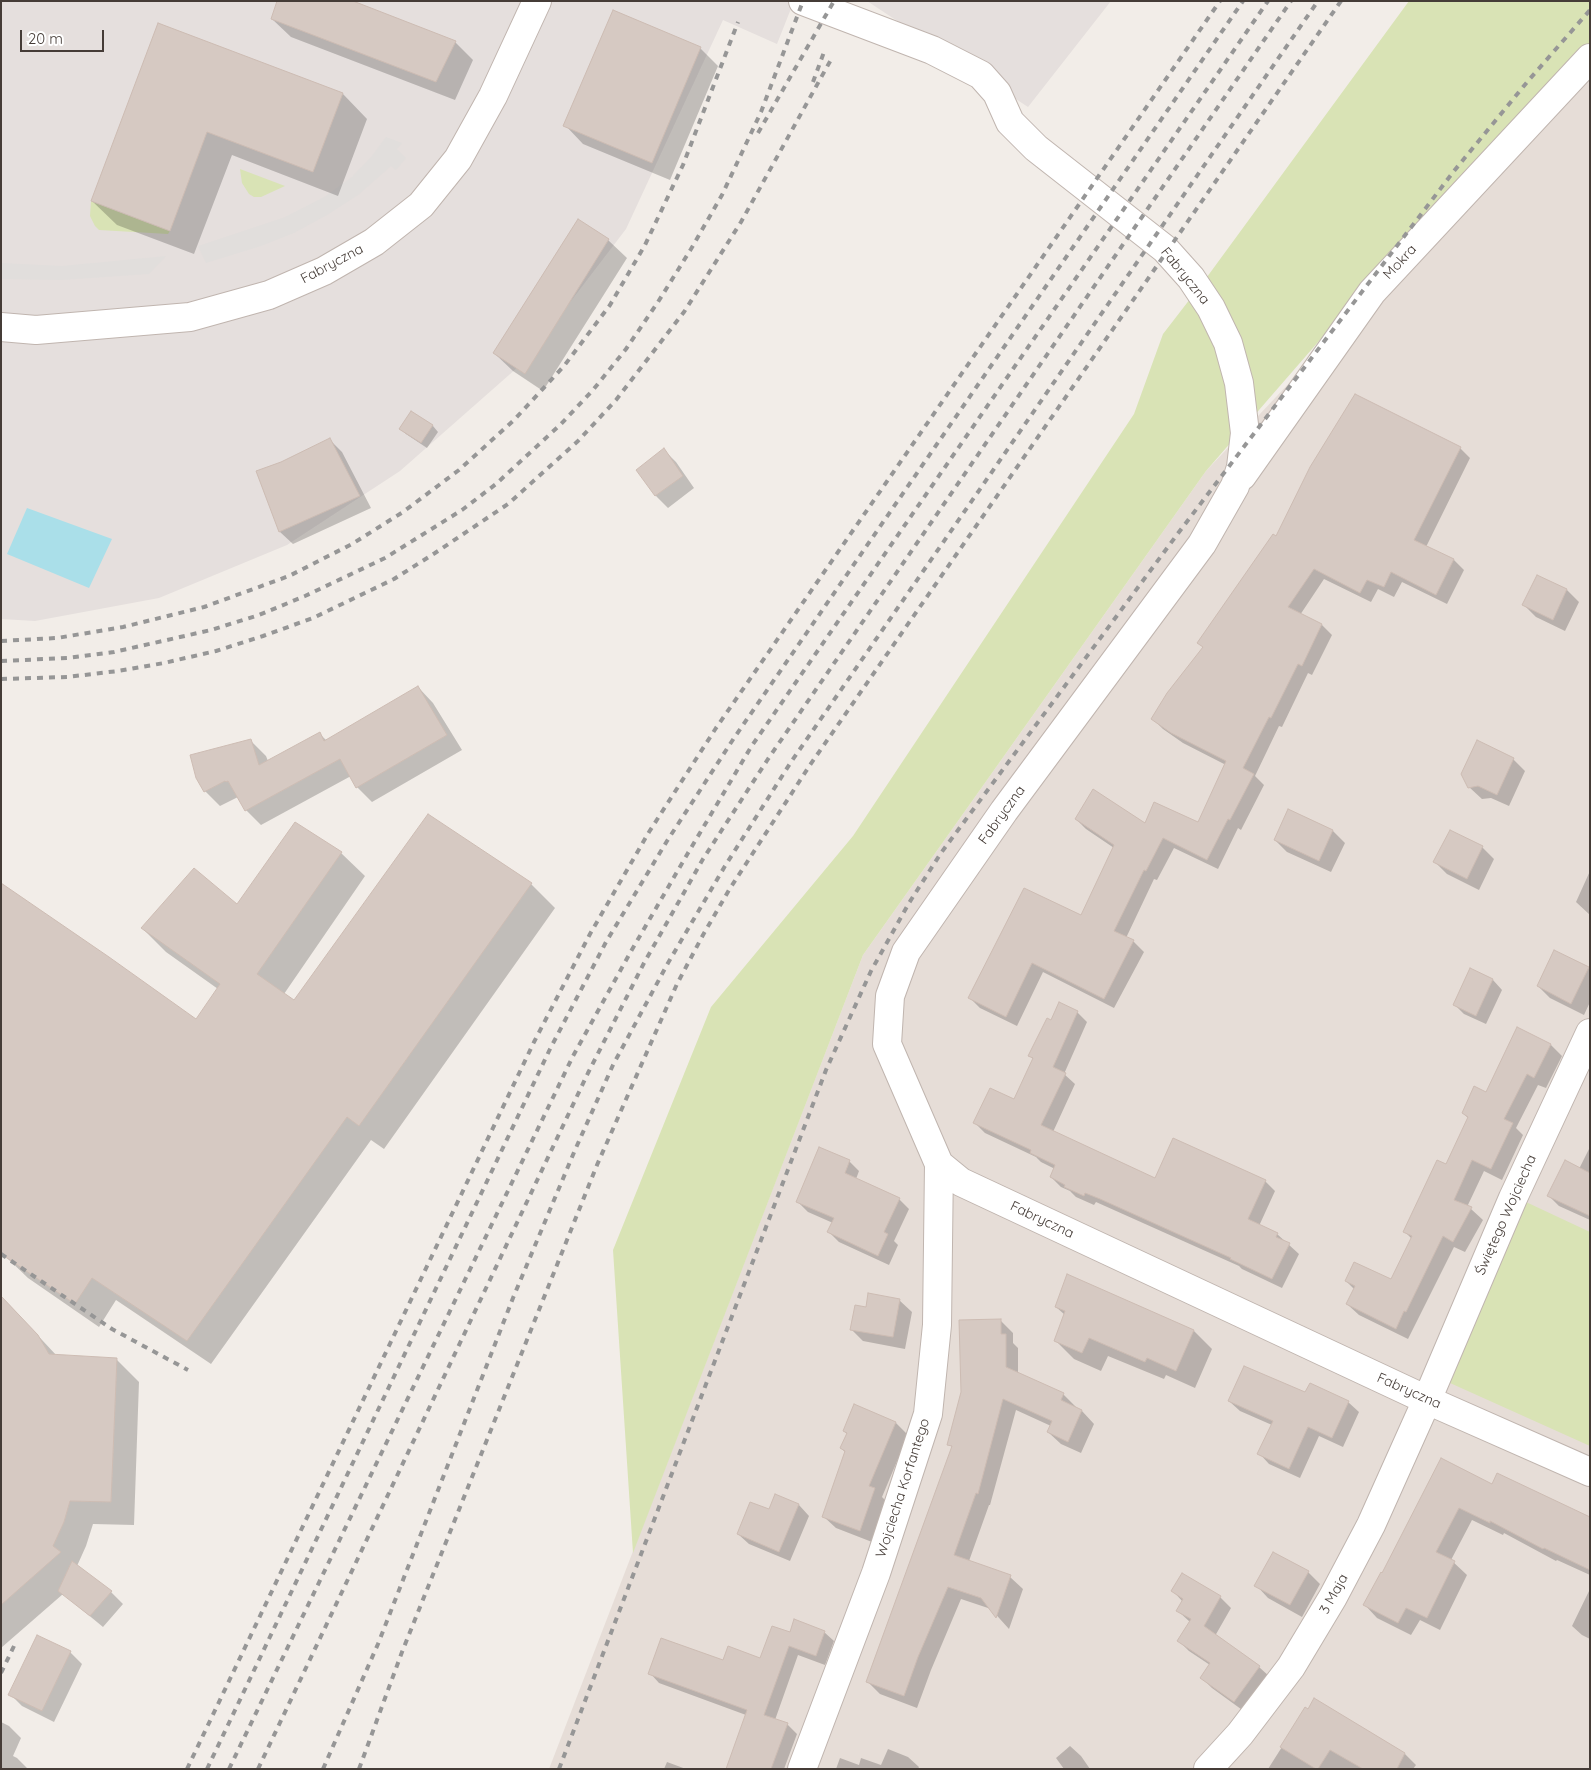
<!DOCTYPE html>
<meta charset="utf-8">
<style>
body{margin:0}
#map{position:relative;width:1591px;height:1770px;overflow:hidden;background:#f2ede8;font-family:Quicksand,sans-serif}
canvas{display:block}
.frame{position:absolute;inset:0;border:2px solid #453c37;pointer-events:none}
.scale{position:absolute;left:20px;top:30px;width:84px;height:22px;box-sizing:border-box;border:2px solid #453c37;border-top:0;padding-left:6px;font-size:15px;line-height:18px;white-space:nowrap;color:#453c37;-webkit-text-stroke:4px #fff;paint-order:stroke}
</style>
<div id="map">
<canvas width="1591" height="1770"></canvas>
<div class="frame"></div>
<div class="scale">20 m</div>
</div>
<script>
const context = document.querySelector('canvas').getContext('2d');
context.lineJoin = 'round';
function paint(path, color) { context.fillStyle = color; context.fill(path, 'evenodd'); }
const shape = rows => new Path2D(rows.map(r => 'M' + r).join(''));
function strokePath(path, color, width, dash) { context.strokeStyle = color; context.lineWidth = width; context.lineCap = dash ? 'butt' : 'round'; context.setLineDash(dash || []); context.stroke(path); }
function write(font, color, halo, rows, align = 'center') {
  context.font = font + ' Quicksand,sans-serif'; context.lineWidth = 4.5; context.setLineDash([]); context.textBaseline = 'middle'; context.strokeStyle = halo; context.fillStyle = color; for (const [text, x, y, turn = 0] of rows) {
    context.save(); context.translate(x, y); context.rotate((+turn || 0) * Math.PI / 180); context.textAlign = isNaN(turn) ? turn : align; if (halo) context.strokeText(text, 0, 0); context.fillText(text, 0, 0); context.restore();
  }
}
paint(shape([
 [1590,65,1590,1769,549,1769,863,955,1206,471]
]), '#e6ddd7');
paint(shape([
 [1,1,794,1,777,44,723,20,626,229,526,360,400,471,287,545,159,598,35,621,1,619],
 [867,1,1111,1,1028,107]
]), '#e5dfdd');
paint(shape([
 [1409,1,1590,1,1590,45,1418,227,1206,471,863,955,633,1553,613,1250,711,1007,853,836,1134,414,1163,334,1207,277],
 [240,169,285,186,261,197,254,197,249,194,242,183],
 [91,201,170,231,168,234,99,230,95,226,90,216],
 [1526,1202,1590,1232,1590,1446,1450,1383]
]), '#d9e3b5');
paint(shape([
 [386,137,402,143,397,149,406,158,396,170,391,166,358,195,327,215,294,233,261,246,206,263,198,246,285,217,326,196,352,177,372,156],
 [166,256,149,274,62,280,1,279,1,263,62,266]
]), '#e1dedc');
paint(shape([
 [27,508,112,539,89,588,7,554]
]), '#aadfe9');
paint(shape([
 [272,19,455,42,473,60,455,100,291,37],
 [159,25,343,94,367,119,338,196,232,155,194,254,117,225,92,201],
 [700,48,718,66,670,180,583,144,565,125],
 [608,240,627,258,543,391,513,371,494,353],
 [411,412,433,426,438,432,427,448,406,434,401,429],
 [330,440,342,452,371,508,293,544,280,532,257,472,282,463],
 [1460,448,1470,458,1426,547,1454,560,1464,570,1447,604,1402,582,1394,597,1378,589,1371,602,1324,579,1300,615,1322,625,1332,635,1312,675,1308,673,1282,727,1279,726,1255,776,1264,785,1241,830,1238,828,1218,869,1174,848,1157,880,1154,879,1126,938,1134,942,1144,952,1114,1008,1043,972,1017,1026,980,1008,970,998,1082,917,1114,848,1086,829,1076,819,1145,825,1199,823,1226,765,1183,743,1163,729,1153,719,1204,648,1276,538],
 [664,450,676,462,694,488,668,508,656,496,638,470],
 [1537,577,1567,590,1579,602,1565,631,1536,617,1524,605],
 [418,687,433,703,462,750,372,802,357,787,351,776,261,825,246,810,238,797,220,806,205,791,251,741,266,756,268,761,320,734,327,741],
 [1513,759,1525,771,1509,806,1491,798,1482,799,1469,787],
 [1289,810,1333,831,1345,843,1331,872,1287,852,1275,840],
 [1482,847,1494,859,1479,890,1447,874,1435,862],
 [341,853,365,876,284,994,294,1002,531,884,555,908,384,1149,371,1140,211,1364,116,1300,99,1327,28,1278,4,1255,196,1021,218,989,166,952,142,928,237,906],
 [1590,871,1590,915,1576,902],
 [1588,968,1590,969,1590,1002,1584,1015,1550,998,1538,986],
 [1471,970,1493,980,1502,990,1486,1024,1464,1014,1454,1004],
 [1077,1012,1087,1022,1064,1074,1075,1084,1053,1132,1155,1180,1252,1174,1265,1181,1275,1191,1259,1226,1277,1234,1299,1254,1282,1288,1242,1269,1239,1266,1096,1202,1094,1205,1076,1197,1070,1191,1061,1187,1051,1177,1055,1169,1041,1162,1036,1157,985,1133,975,1123,1015,1101,1034,1060,1030,1056,1052,1022],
 [1518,1029,1551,1045,1562,1056,1546,1088,1538,1085,1516,1128,1523,1135,1502,1180,1484,1171,1467,1207,1471,1209,1483,1220,1465,1252,1454,1247,1408,1339,1359,1315,1347,1304,1354,1289,1346,1281,1391,1281,1412,1239,1404,1231,1446,1166,1469,1119,1463,1113,1487,1094],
 [1590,1147,1590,1220,1559,1206,1549,1196,1579,1169],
 [849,1161,859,1171,856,1179,899,1199,909,1209,894,1241,898,1245,889,1265,839,1242,829,1232,833,1223,808,1212,798,1202],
 [1,1296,57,1356,116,1359,139,1382,134,1525,93,1524,86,1546,77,1566,111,1592,123,1604,103,1627,63,1594,1,1648],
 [899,1300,912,1312,905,1349,863,1341,851,1329],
 [1056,1307,1194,1331,1212,1349,1195,1388,1166,1375,1164,1379,1108,1356,1101,1371,1074,1359,1055,1340,1065,1315],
 [1000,1320,1013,1333,1013,1343,1018,1348,1018,1374,1063,1394,1076,1407,1075,1408,1082,1411,1094,1424,1081,1453,1061,1444,1048,1432,1051,1426,1016,1410,990,1505,989,1505,969,1561,1010,1577,1023,1589,1009,1629,991,1609,961,1599,931,1670,917,1708,880,1694,868,1682,953,1448,949,1444],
 [1306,1394,1348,1402,1359,1412,1343,1447,1319,1436,1300,1478,1269,1464,1259,1453,1272,1425,1240,1411,1229,1401],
 [855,1406,896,1423,908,1435,882,1497,887,1502,872,1542,836,1528,823,1516,846,1453,841,1448,847,1434,844,1431],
 [1442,1459,1492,1485,1590,1518,1590,1575,1557,1560,1556,1561,1504,1533,1503,1535,1472,1520,1451,1560,1467,1575,1440,1630,1420,1620,1411,1635,1377,1618,1365,1605,1382,1575],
 [776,1496,799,1505,809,1516,790,1561,749,1544,738,1534,769,1511],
 [1308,1572,1320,1584,1302,1617,1268,1598,1256,1585],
 [1590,1589,1590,1639,1582,1635,1572,1626],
 [1173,1591,1220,1597,1231,1608,1215,1636,1259,1667,1270,1677,1245,1712,1212,1688,1202,1678,1210,1665,1189,1651,1179,1641,1190,1622,1178,1611,1183,1602],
 [824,1632,834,1641,825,1665,798,1655,775,1720,787,1724,797,1734,784,1769,772,1769,743,1759,746,1715,659,1683,650,1673,724,1662,761,1660,791,1634],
 [70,1652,82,1664,54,1722,22,1706,10,1694],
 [1306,1709,1405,1754,1416,1765,1413,1769,1268,1769],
 [1,1722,9,1726,21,1738,13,1756,17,1758,28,1769,1,1769],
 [1070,1746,1081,1756,1090,1769,1064,1769,1056,1758],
 [888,1749,908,1757,919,1767,918,1769,836,1769,840,1758,859,1765,861,1758,881,1765],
 [667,1762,686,1769,664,1769]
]), '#0003');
const building = shape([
 [277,1,353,1,456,41,436,82,271,19,277,1],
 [613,10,701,47,652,163,563,126,613,10],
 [158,23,343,93,313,172,207,132,170,231,91,201,158,23],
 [578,219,609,239,525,374,493,353,578,219],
 [1355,394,1461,447,1414,540,1454,559,1436,595,1391,572,1384,587,1367,580,1360,593,1314,569,1288,607,1322,624,1302,666,1298,664,1271,718,1269,717,1243,768,1254,774,1230,820,1228,819,1207,860,1163,838,1146,871,1144,870,1114,931,1134,940,1104,999,1032,963,1006,1017,968,998,1024,888,1081,915,1114,845,1075,819,1093,789,1145,823,1154,802,1198,822,1226,761,1171,733,1151,719,1167,693,1203,647,1197,643,1273,534,1276,536,1310,467,1355,394],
 [411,411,433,425,421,443,399,429,411,411],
 [330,438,360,496,279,532,256,471,281,462,330,438],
 [664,448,683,476,655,496,636,470,664,448],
 [1537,575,1567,589,1553,620,1522,605,1537,575],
 [418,686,447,735,356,788,340,759,245,811,228,781,226,782,225,781,204,792,196,778,190,755,251,739,259,765,320,732,324,741,418,686],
 [1477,740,1514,758,1497,795,1478,786,1468,788,1461,774,1477,740],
 [1288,809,1333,830,1319,861,1274,840,1288,809],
 [428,814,532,883,359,1126,347,1117,187,1341,92,1278,75,1304,1,1254,1,883,109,957,196,1019,220,984,141,928,194,868,237,904,295,822,342,852,257,974,294,1000,428,814],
 [1450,830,1483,846,1467,879,1433,862,1450,830],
 [1554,950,1589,967,1571,1004,1537,986,1554,950],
 [1470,968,1493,979,1476,1016,1453,1005,1470,968],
 [1059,1002,1078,1011,1053,1067,1066,1073,1041,1125,1155,1178,1173,1138,1266,1180,1248,1219,1278,1233,1276,1237,1290,1243,1272,1279,1230,1259,1231,1258,1100,1199,1085,1193,1084,1196,1064,1187,1065,1185,1050,1177,1055,1165,1030,1153,1031,1150,973,1123,990,1088,1014,1099,1033,1058,1028,1056,1047,1018,1051,1020,1059,1002],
 [1517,1027,1551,1044,1534,1078,1527,1074,1504,1119,1513,1123,1491,1169,1472,1160,1454,1200,1472,1207,1453,1242,1443,1236,1406,1312,1404,1311,1396,1329,1346,1304,1355,1286,1345,1281,1354,1262,1391,1279,1412,1236,1403,1232,1437,1160,1446,1164,1468,1117,1462,1113,1474,1086,1486,1092,1517,1027],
 [819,1147,850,1160,845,1173,900,1198,884,1232,888,1234,878,1256,827,1232,834,1218,796,1202,819,1147],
 [1565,1160,1590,1173,1590,1216,1547,1196,1565,1160],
 [1067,1274,1194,1330,1176,1371,1147,1358,1145,1362,1089,1338,1082,1353,1054,1341,1065,1311,1055,1307,1067,1274],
 [868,1293,900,1299,893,1337,850,1330,855,1305,866,1307,868,1293],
 [1,1296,38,1335,49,1354,117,1358,111,1502,70,1501,64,1522,53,1546,61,1552,1,1605,1,1296],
 [1001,1319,1001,1334,1006,1334,1006,1367,1064,1393,1061,1400,1082,1410,1068,1442,1047,1432,1052,1421,1003,1399,978,1494,976,1493,954,1555,1011,1575,996,1618,981,1598,948,1587,918,1657,904,1696,866,1682,952,1446,947,1445,961,1392,959,1320,1001,1319],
 [1244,1366,1305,1392,1310,1383,1349,1401,1332,1438,1308,1427,1289,1469,1257,1454,1273,1421,1228,1401,1244,1366],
 [854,1404,896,1422,869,1486,875,1488,860,1531,822,1517,845,1451,840,1448,847,1433,843,1431,854,1404],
 [1441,1458,1492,1484,1497,1473,1590,1517,1590,1570,1544,1548,1543,1549,1490,1521,1490,1523,1459,1508,1436,1552,1455,1561,1427,1618,1406,1608,1398,1623,1363,1605,1381,1572,1382,1573,1441,1458],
 [775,1494,799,1504,779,1552,737,1534,750,1502,769,1509,775,1494],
 [1273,1552,1309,1571,1290,1605,1254,1586,1273,1552],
 [72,1561,112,1591,90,1616,58,1591,72,1561],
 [1182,1573,1221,1596,1204,1626,1260,1666,1234,1702,1200,1678,1210,1663,1177,1641,1191,1619,1176,1611,1183,1599,1171,1591,1182,1573],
 [794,1619,825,1631,816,1656,789,1646,764,1715,788,1723,771,1769,726,1769,747,1710,648,1674,661,1638,723,1660,728,1646,760,1658,772,1626,790,1632,794,1619],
 [37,1635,71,1651,42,1711,8,1695,37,1635],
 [1314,1698,1405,1753,1397,1769,1363,1769,1330,1750,1318,1769,1316,1769,1280,1747,1305,1707,1308,1709,1314,1698]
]);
paint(building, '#d6c9c2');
strokePath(building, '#cdbcb3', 1);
const minor = shape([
 [803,1,932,50,981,75,997,93,1010,122,1036,148,1165,249,1191,278,1211,308,1228,343,1239,383,1245,433,1241,467,1235,486,1202,544,1004,811,906,952,890,996,887,1044,939,1164,961,1182,1427,1400,1590,1472],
 [1,327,36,330,190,317,269,295,324,271,374,242,421,205,458,159,493,96,537,1],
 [1242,476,1372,292,1590,58],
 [802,1769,876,1573,928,1414,937,1325,939,1164],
 [1208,1769,1240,1734,1291,1667,1333,1597,1371,1525,1427,1400,1513,1198,1590,1033]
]);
strokePath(minor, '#c0b5af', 30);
strokePath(minor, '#fff', 28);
strokePath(shape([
 [813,82,824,52],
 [758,133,834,1],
 [1,641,57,638,123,627,204,607,289,576,352,544,403,512,459,470,514,420,564,366,610,305,645,245,683,165,738,22],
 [1,661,67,658,114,652,211,630,259,615,305,596,385,558,462,510,496,484,561,424,593,390,626,349,658,302,691,249,722,195,761,112,803,1],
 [1,679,67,677,118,671,164,663,216,651,263,636,313,618,394,579,435,553,508,504,578,441,616,400,684,312,741,222,833,56],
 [1,1254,112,1329,188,1370],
 [1,1673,14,1646],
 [187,1769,534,1042,590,934,649,832,716,728,1220,1],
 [207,1769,550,1049,606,942,667,841,734,738,1243,1],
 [229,1769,573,1056,630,953,688,853,751,747,1268,1],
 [258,1769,588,1073,644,963,703,859,768,759,1291,1],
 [323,1769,378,1644,513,1298,575,1150,613,1065,668,963,725,866,791,762,1318,1],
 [359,1769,402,1652,597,1165,677,984,703,935,729,890,810,765,1341,1],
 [559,1769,826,1070,871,971,909,903,941,853,1179,532,1454,171,1528,81,1590,10]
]), '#969696', 4, [6, 6]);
write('14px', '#453c37', '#fff', [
 ["Mokra",1400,262,-47],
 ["Fabryczna",332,264,-28],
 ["Fabryczna",1185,276,51],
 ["Fabryczna",1002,815,-54],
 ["Świętego Wojciecha",1506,1215,-66],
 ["Fabryczna",1042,1220,25],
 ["Fabryczna",1409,1391,24],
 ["Wojciecha Korfantego",903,1488,-72],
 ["3 Maja",1334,1594,-61]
]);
</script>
